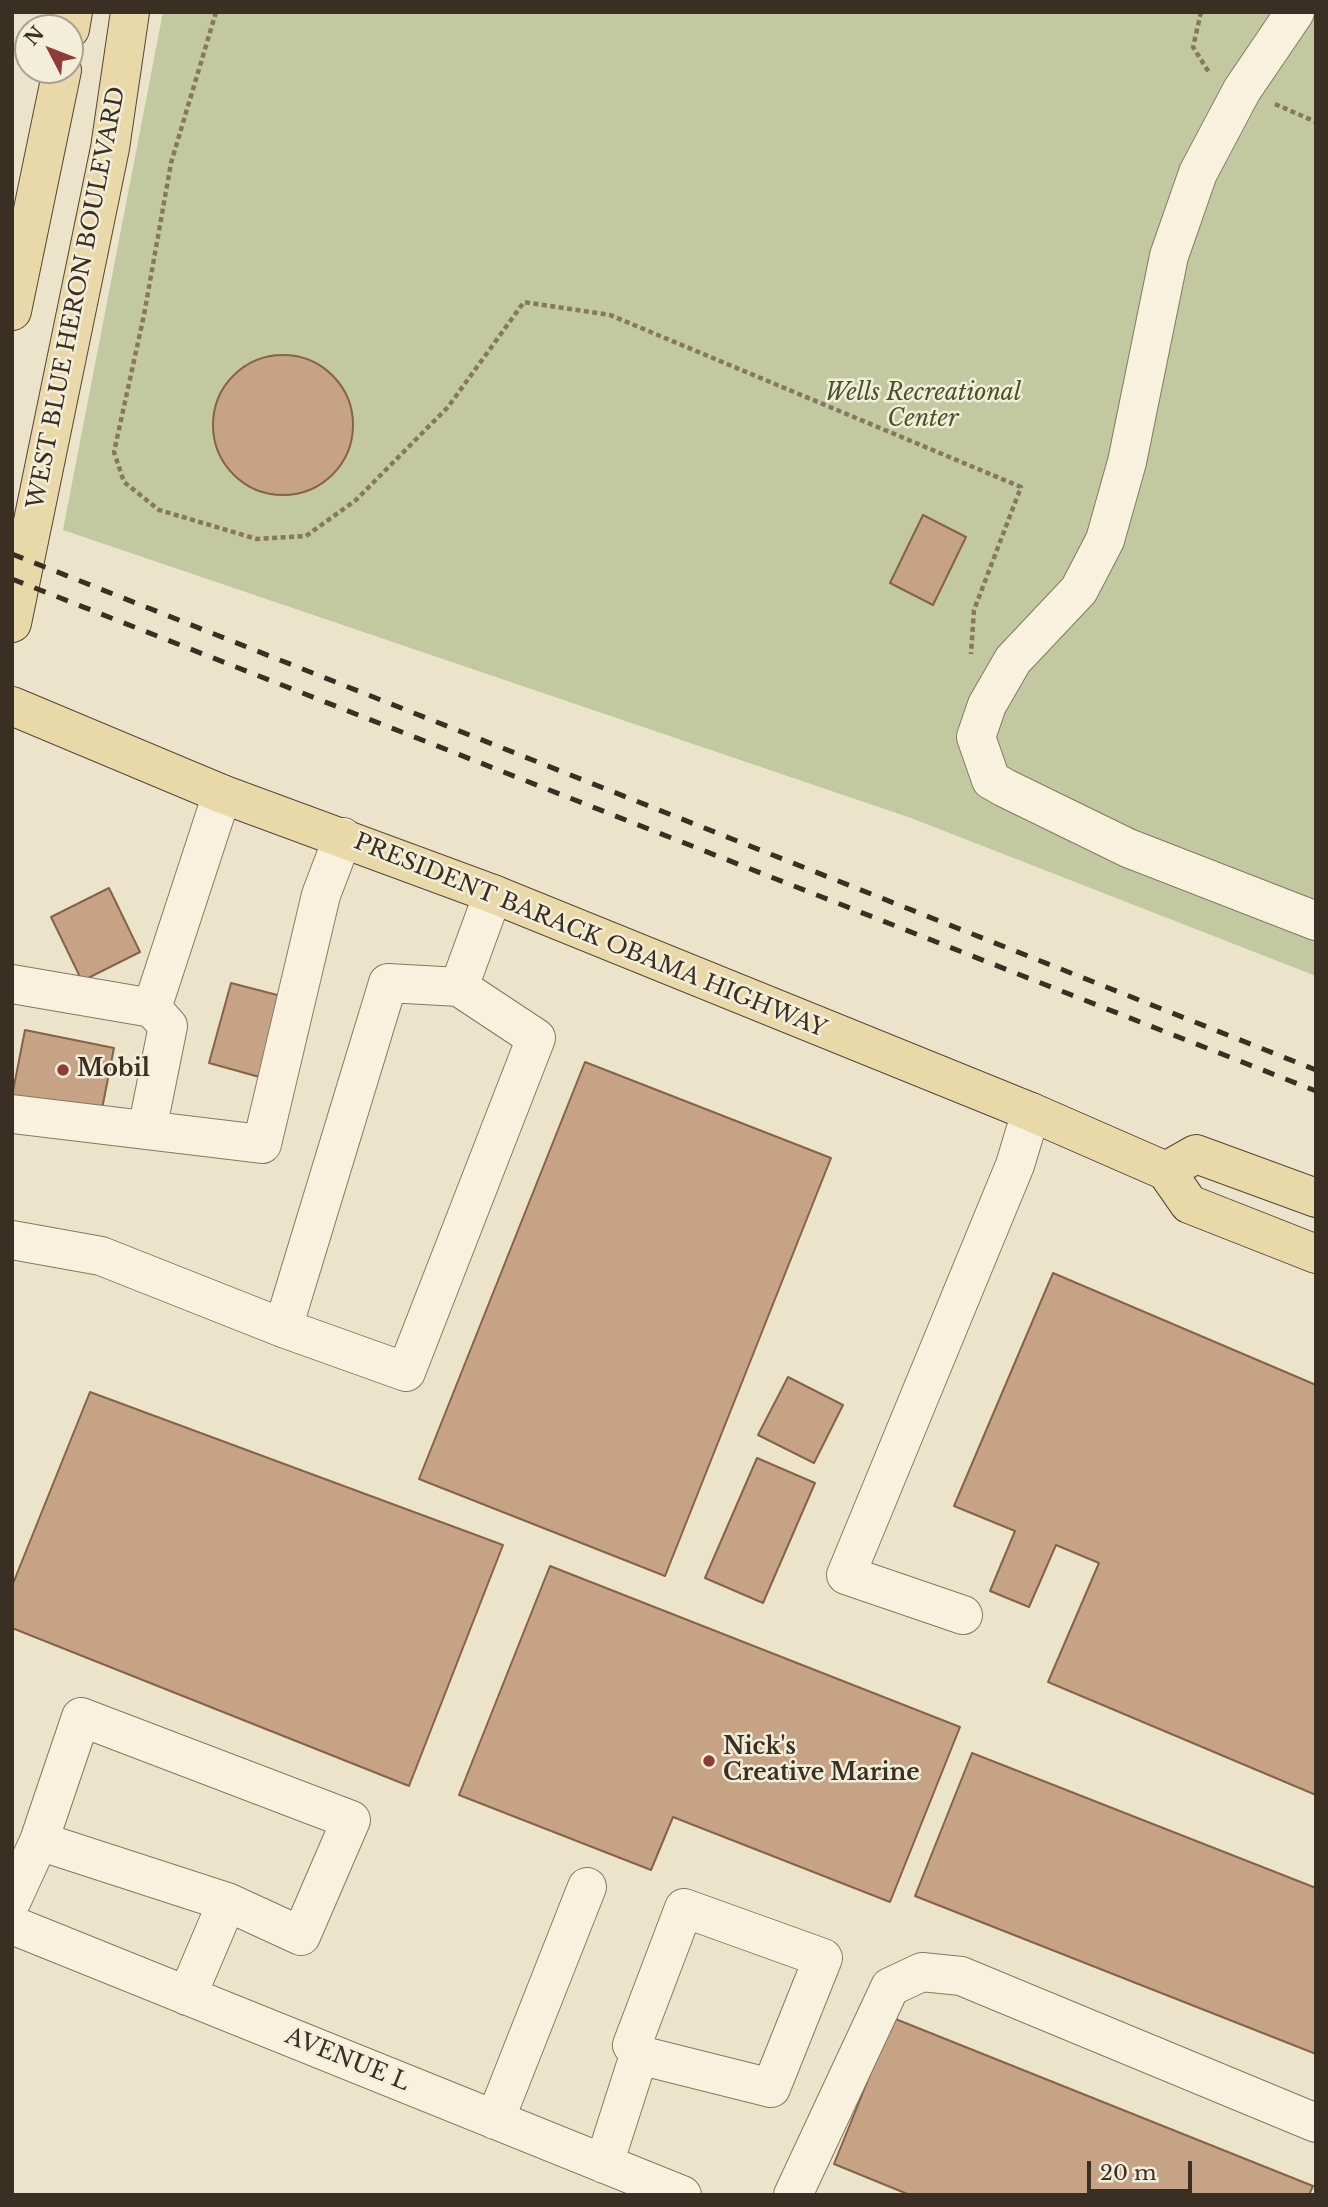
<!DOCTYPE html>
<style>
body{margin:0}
#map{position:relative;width:1328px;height:2207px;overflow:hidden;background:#ebe4cb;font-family:"Libre Baskerville",serif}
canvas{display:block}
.frame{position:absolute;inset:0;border:14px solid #392f23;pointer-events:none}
.north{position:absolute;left:14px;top:14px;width:70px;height:70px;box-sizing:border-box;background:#f3eeda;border:2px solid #a9a291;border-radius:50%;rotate:312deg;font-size:19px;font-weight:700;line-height:28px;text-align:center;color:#392f23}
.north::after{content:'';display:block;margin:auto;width:24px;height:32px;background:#913a36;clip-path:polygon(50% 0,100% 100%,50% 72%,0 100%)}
.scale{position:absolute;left:1087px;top:2161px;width:105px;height:32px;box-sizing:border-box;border:4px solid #392f23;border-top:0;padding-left:9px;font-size:21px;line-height:24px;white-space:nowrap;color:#392f23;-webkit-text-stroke:5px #f3eeda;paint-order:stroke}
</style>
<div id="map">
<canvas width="1328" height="2207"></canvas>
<div class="frame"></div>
<div class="north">N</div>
<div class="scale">20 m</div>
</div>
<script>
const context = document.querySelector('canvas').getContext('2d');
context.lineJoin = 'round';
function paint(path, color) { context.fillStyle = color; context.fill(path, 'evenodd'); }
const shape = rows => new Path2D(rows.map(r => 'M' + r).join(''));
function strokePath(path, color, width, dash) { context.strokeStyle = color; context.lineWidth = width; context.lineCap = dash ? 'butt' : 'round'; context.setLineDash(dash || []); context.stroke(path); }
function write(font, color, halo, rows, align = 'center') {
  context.font = font + ' "Libre Baskerville",serif'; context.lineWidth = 5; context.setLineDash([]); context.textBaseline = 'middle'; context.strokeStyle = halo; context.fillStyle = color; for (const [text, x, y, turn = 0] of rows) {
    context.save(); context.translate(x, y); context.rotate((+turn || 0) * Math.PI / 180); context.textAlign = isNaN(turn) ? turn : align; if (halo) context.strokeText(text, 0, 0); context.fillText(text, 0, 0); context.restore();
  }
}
paint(shape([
 [163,12,1316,12,1316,976,911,818,63,530]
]), '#c2c9a0');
const building = shape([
 '213 425a70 70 0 1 1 140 0a70 70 0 1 1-140 0Z',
 [923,515,966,537,933,605,890,583,923,515],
 [109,888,140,952,82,981,51,917,109,888],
 [231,983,285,997,263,1078,209,1063,231,983],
 [25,1030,114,1048,101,1114,12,1096,25,1030],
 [585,1062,831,1158,665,1576,419,1479,585,1062],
 [1053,1273,1316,1385,1316,1795,1048,1682,1099,1563,1056,1545,1029,1607,990,1591,1015,1531,954,1506,1053,1273],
 [788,1377,843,1405,814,1463,758,1435,788,1377],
 [90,1392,503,1545,409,1786,12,1628,12,1586,90,1392],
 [757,1458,815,1483,763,1603,705,1578,757,1458],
 [550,1566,960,1727,890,1902,673,1817,651,1870,459,1795,550,1566],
 [972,1753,1316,1888,1316,2054,915,1896,972,1753],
 [893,2018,1313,2186,1309,2195,910,2195,834,2164,893,2018]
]);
paint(building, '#c6a385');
strokePath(building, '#846349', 2);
const minor = shape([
 [1295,12,1242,90,1198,173,1169,256,1127,462,1105,540,1079,590,1013,660,987,705,976,737,991,780,1005,788,1128,848,1316,921],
 [12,984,152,1008,222,794],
 [459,987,493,894],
 [12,1114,262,1144,321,895,343,837],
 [147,1130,168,1026,152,1008],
 [12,1240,101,1256,283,1328,406,1372,536,1038,459,987,388,983,283,1328],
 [963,1615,846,1575,1015,1165,1031,1112],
 [12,1900,39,1841,81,1717,351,1820,301,1936,227,1902,39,1841],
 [12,1925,682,2195],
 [187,1996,227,1902],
 [495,2120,587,1887],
 [604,2164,639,2055,632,2045,684,1908,823,1958,771,2088,639,2055],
 [793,2195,890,1987,922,1972,961,1976,1316,2123]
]);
const major = shape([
 [70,29,73,12],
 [12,311,62,70],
 [12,623,110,148,130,12],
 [12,706,222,794,493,894,1031,1112,1166,1171,1189,1204,1316,1254],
 [1166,1171,1196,1154,1316,1198]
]);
strokePath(minor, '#877761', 40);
strokePath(major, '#564634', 40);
strokePath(shape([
 [216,12,171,163,144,315,114,452,124,482,159,510,257,539,306,536,356,500,448,407,524,302,610,315,1021,487,974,610,971,654],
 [1201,12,1193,47,1210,74],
 [1275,104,1316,122]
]), '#877761', 4.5, [5, 3.5]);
strokePath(minor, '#f7f1de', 38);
strokePath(major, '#ead9a8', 38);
strokePath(shape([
 [12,554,1316,1070],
 [12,579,1316,1091]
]), '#392f23', 5, [12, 12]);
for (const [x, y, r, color] of [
 [63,1070,7,"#913a36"],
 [709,1761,7,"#913a36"]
]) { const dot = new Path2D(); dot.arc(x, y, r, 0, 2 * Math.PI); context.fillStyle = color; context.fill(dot); strokePath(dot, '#f3eeda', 2.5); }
write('23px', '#392f23', '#f3eeda', [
 ["WEST BLUE HERON BOULEVARD",77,298,-79],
 ["PRESIDENT BARACK OBAMA HIGHWAY",590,936,22],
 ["AVENUE L",347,2060,22]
]);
write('italic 23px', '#47542b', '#f3eeda', [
 ["Wells Recreational",923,394],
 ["Center",923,420]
]);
write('bold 23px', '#392f23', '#f3eeda', [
 ["Mobil",77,1070],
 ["Nick's",723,1748],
 ["Creative Marine",723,1774]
], 'left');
</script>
